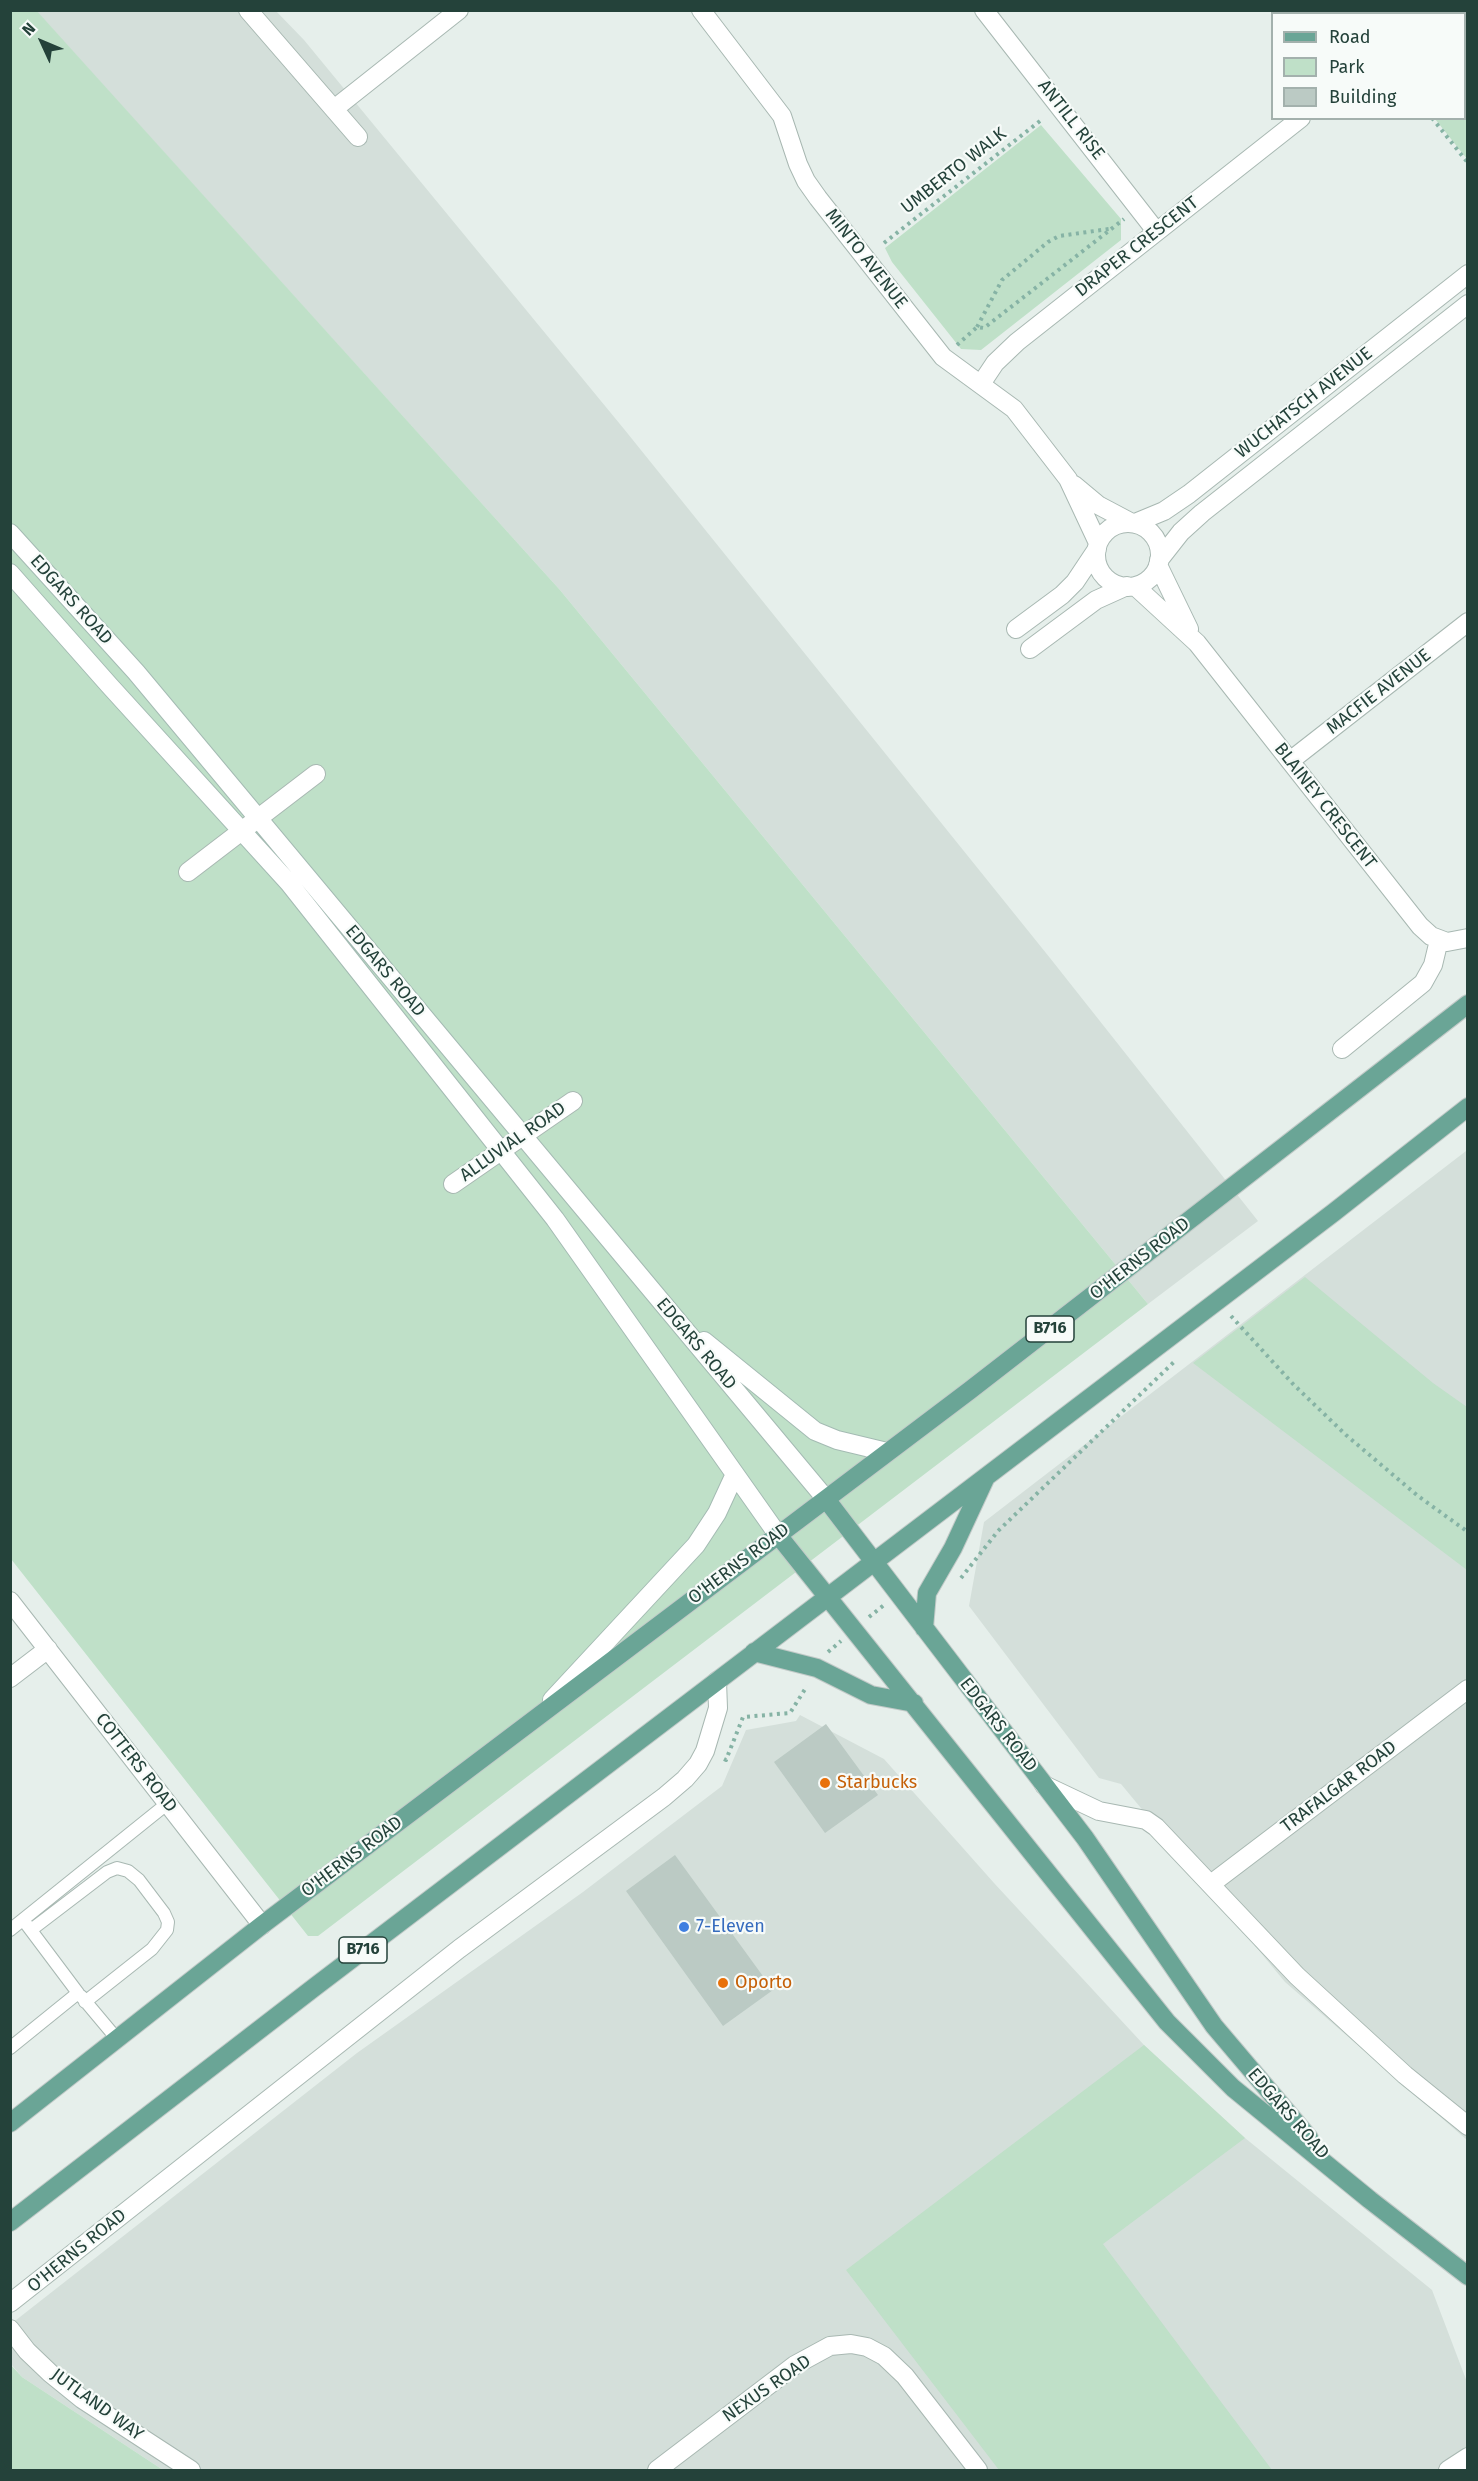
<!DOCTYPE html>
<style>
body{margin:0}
#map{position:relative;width:1478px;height:2481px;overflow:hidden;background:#e6efeb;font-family:"Fira Sans",sans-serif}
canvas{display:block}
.frame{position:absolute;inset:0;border:12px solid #24423a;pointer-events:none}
.legend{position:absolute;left:1271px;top:12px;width:195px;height:108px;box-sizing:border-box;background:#f7fbf9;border:2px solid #a3b1ad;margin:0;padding:8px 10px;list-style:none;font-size:18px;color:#24423a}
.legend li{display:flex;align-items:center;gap:12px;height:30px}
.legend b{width:30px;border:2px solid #a3b1ad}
.north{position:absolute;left:12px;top:12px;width:60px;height:60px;-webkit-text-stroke:4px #f7fbf9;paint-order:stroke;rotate:314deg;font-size:16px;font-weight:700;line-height:24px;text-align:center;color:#24423a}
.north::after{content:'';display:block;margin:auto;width:21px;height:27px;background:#24423a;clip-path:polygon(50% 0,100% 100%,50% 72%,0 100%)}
</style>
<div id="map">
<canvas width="1478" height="2481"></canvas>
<div class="frame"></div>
<ul class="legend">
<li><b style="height:8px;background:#6aa596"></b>Road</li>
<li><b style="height:16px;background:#bfe0c8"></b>Park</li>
<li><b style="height:16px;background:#bbcac4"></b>Building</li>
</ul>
<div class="north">N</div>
</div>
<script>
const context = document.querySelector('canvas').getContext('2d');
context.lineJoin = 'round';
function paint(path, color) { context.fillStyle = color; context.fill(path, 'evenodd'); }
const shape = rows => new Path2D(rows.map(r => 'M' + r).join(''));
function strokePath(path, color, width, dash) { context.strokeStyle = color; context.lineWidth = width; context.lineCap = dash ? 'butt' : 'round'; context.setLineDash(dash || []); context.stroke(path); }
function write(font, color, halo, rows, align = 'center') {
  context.font = font + ' "Fira Sans",sans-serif'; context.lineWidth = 4.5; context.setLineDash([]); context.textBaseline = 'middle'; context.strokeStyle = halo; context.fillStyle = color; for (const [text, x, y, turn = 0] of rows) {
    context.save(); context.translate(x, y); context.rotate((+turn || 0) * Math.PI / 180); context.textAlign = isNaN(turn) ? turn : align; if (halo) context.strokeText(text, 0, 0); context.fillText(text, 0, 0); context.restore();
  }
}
paint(shape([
 [36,11,276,11,304,40,624,429,1050,958,1258,1221,1148,1304,560,590],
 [1466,1151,1467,1151,1467,2140,1285,1982,1121,1784,1099,1778,969,1606,984,1522],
 [800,1715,884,1759,994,1883,1144,2045,1245,2138,1432,2290,1467,2382,1467,2470,163,2470,22,2377,11,2364,11,2324,357,2053,583,1892,722,1786,746,1730,796,1721]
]), '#d4dfda');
paint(shape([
 [36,10,560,590,1148,1304,318,1936,308,1936,11,1559,10,11],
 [1360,11,1467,11,1467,159,1435,119,1464,118,1464,14,1363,14],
 [1041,125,1121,219,1121,240,981,350,961,349,892,262,885,248],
 [1305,1277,1433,1383,1467,1407,1467,1570,1193,1363],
 [1144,2045,1245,2138,1103,2244,1272,2470,999,2470,846,2270],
 [10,2364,22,2377,163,2470,11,2470]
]), '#bfe0c8');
paint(shape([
 [826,1724,878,1795,825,1833,774,1762],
 [675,1855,773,1990,723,2026,626,1891]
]), '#bbcac4');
const lane = shape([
 [10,1930,168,1803],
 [31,1930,107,1872,117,1868,128,1871,139,1880,164,1913,168,1922,167,1930,152,1949,85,2002],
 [81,1996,117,2039],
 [10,2048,78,1993,27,1925]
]);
const street = shape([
 [248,10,358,137],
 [701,10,782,116,798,164,806,181,818,198,943,357,1014,409,1068,479,1098,543],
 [984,10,1156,231],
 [1326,10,1329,14],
 [334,109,459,10],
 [981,384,995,363,1017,342,1301,118],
 [1074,485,1098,505,1132,523],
 [1135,523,1164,511,1189,494,1468,274],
 '1096 555a32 32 0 1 1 64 0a32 32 0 1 1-64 0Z',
 [1159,560,1181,532,1202,513,1468,304],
 [1158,565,1189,629],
 [1135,586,1197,643,1420,926,1431,936,1447,942,1468,938],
 [1016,629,1062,595,1075,582,1097,549],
 [1030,649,1096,600,1127,586],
 [1290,761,1468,622],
 [188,872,316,774],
 [1342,1049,1423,983,1433,965,1439,940],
 [453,1184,573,1101],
 [10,1601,262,1925],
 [10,1678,48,1649],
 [1044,1785,1099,1811,1146,1820,1156,1827,1297,1976,1405,2075,1468,2126],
 [1211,1884,1468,1689],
 [10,2303,459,1949,664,1797,685,1779,698,1764,705,1751,718,1708,717,1681],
 [10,2329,27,2351,50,2373,82,2399,191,2470],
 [657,2470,795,2365,830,2346,851,2344,867,2347,884,2356,905,2376,978,2470],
 [1448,2470,1468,2457]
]);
const secondary = shape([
 [10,533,136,672,826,1499],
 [10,573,109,685,289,883,555,1219,778,1535],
 [704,1341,815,1431,837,1440,887,1452],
 [552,1700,696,1545,717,1513,735,1474]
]);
const primary = shape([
 [826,1499,1085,1838,1214,2026,1309,2138],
 [778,1535,1167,2022,1233,2088,1370,2200,1468,2276],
 [924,1628,927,1593,953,1548,985,1479],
 [754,1652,817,1668,871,1695,914,1703],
 [10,2123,262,1925,969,1391,1468,1004],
 [10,2222,316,1986,1333,1213,1468,1107]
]);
strokePath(lane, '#a8b8b2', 14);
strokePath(street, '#a8b8b2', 20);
strokePath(secondary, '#a4bbb3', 20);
strokePath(primary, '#c2cac8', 20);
strokePath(shape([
 [1385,14,1389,10],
 [1432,118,1468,163],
 [884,243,1040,121],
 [977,327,1002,280,1048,242,1059,236,1109,229],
 [957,345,977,327,984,328,1124,219],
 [1231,1316,1293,1384,1346,1435,1418,1496,1468,1532],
 [961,1578,998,1531,1175,1361],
 [869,1617,884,1605],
 [828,1652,841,1641],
 [724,1759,726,1760,743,1717,790,1713,807,1686]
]), '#86b3a5', 4, [3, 4.5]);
strokePath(lane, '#fff', 12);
strokePath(street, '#fff', 18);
strokePath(secondary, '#fff', 18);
strokePath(primary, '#6aa596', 18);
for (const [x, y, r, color] of [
 [825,1783,6,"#e8710a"],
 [684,1927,6,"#3f7fe0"],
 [723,1983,6,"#e8710a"]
]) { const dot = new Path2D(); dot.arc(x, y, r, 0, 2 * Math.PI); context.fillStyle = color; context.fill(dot); strokePath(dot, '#f7fbf9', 2); }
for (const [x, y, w] of [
 [1050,1329,48],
 [363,1950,48]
]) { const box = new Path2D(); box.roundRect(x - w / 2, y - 13, w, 26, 4.5); context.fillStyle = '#f7fbf9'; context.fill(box); strokePath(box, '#24423a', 1.5); }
write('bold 16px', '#24423a', null, [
 ["B716",1050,1329],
 ["B716",363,1950]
]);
write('18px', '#24423a', '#f7fbf9', [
 ["ANTILL RISE",1071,120,52],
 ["UMBERTO WALK",954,171,-38],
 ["DRAPER CRESCENT",1137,247,-38],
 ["MINTO AVENUE",866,259,52],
 ["WUCHATSCH AVENUE",1304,403,-38],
 ["EDGARS ROAD",71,600,48],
 ["MACFIE AVENUE",1379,692,-38],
 ["BLAINEY CRESCENT",1325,806,52],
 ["EDGARS ROAD",385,971,50],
 ["ALLUVIAL ROAD",513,1142,-35],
 ["O'HERNS ROAD",1140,1259,-38],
 ["EDGARS ROAD",696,1344,50],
 ["O'HERNS ROAD",739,1564,-37],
 ["EDGARS ROAD",998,1725,52],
 ["COTTERS ROAD",136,1763,52],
 ["TRAFALGAR ROAD",1339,1787,-37],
 ["O'HERNS ROAD",352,1857,-37],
 ["EDGARS ROAD",1288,2114,49],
 ["O'HERNS ROAD",77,2251,-39],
 ["NEXUS ROAD",767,2389,-35],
 ["JUTLAND WAY",97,2405,36]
]);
write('18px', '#c56008', '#f7fbf9', [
 ["Starbucks",837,1783],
 ["Oporto",735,1983]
], 'left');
write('18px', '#366cbe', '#f7fbf9', [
 ["7-Eleven",696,1927]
], 'left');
</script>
